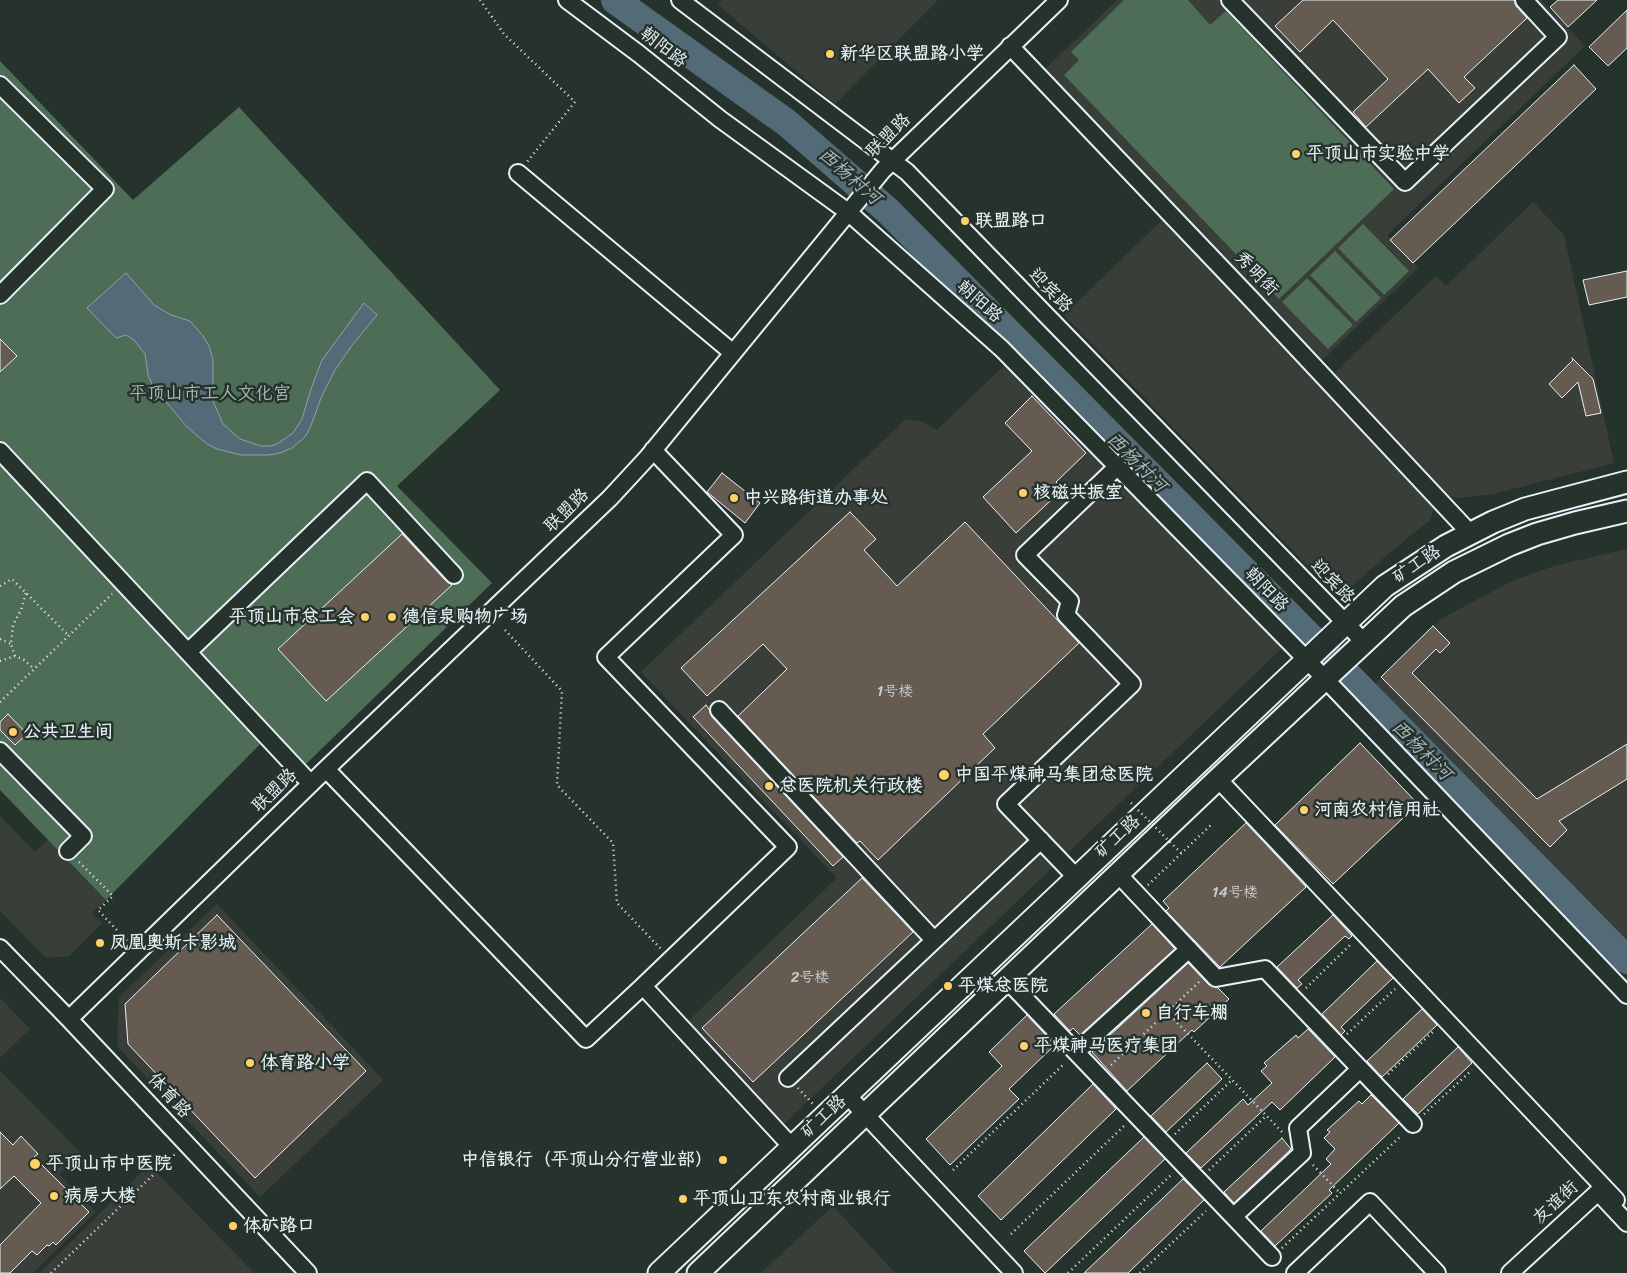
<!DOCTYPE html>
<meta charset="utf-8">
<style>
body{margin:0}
canvas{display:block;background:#26332d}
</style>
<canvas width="1627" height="1273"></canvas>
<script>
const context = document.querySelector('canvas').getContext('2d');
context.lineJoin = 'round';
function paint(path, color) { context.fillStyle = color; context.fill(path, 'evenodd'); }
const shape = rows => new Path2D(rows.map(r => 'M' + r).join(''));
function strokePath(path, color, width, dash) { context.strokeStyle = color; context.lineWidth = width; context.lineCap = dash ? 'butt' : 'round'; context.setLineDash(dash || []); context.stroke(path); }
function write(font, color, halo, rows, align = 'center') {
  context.font = font + ' Sriracha,"LXGW WenKai TC",sans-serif'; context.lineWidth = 5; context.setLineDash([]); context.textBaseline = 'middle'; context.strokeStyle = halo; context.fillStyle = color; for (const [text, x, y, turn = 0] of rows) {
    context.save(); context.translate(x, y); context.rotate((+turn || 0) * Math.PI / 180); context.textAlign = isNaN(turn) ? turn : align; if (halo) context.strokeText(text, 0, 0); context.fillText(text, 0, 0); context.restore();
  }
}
paint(shape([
 [722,0,938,0,835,104,718,5],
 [1117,0,1541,0,1585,46,1387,235,1418,268,1319,363,1042,72],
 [1533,202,1564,235,1614,463,1493,494,1458,498,1446,495,1332,375,1436,276,1446,286],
 [1164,218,1435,504,1430,520,1388,554,1350,588,1343,591,1336,591,1329,588,1064,315],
 [1010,360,1283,647,784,1124,687,1022,837,878,641,672,906,419,923,422,937,430],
 [1627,549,1627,939,1375,684,1441,619,1512,581,1554,566],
 [0,816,35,852,48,840,106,900,92,913,102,923,69,956,46,958,0,911],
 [217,904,383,1080,260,1197,117,1046,119,997],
 [0,998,30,1029,0,1058],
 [0,1071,81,1153,59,1174,96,1212,33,1273,0,1273],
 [149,1165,254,1273,39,1273],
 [833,1206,895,1273,761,1273]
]), '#393f38');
paint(shape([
 [1124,0,1188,0,1210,25,1226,11,1394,189,1279,299,1064,75,1079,60,1071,52],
 [0,61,133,200,239,107,500,390,397,486,492,583,305,765,272,732,106,900,0,790],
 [1363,224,1409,271,1384,295,1338,248],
 [1335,251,1381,298,1356,322,1310,275],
 [1307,278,1353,325,1328,349,1282,302]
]), '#4e6d57');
const water = shape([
 [126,273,154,305,171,315,190,321,203,336,209,346,213,360,213,401,223,424,240,439,261,446,271,446,277,444,293,433,302,419,311,389,322,360,364,303,377,315,353,344,335,370,321,398,310,428,305,437,292,448,280,453,269,455,241,455,217,449,207,444,187,427,153,386,148,375,145,354,134,340,126,335,116,338,87,308,126,273]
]);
paint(water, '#526b76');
strokePath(water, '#8ea1aa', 1);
strokePath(shape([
 [615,0,787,123,888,211,1328,655,1627,960]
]), '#526b76', 28);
const building = shape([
 [1303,0,1514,0,1516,6,1527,18,1464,77,1475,88,1459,103,1428,69,1366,127,1353,112,1388,79,1333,20,1300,52,1275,26,1303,0],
 [1558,0,1597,0,1568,27,1550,7,1558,0],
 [1627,10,1627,48,1608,66,1589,47,1627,10],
 [1574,65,1596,89,1413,263,1390,240,1574,65],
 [1627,271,1627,297,1589,305,1583,280,1627,271],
 [0,339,17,356,0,372,0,339],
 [1572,358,1593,379,1601,413,1586,416,1578,382,1562,398,1549,384,1573,360,1572,358],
 [1032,396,1086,453,1056,482,1063,489,1016,533,983,497,1032,451,1005,423,1032,396],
 [722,473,760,503,745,523,707,492,722,473],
 [850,512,876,539,864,550,897,586,965,522,1079,643,983,734,995,748,878,860,860,841,857,843,738,716,787,669,763,644,707,696,681,668,850,512],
 [402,534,447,582,452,585,326,701,278,649,402,534],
 [1433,626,1450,643,1440,653,1436,649,1412,673,1537,799,1627,744,1627,779,1559,821,1567,830,1550,847,1381,677,1433,626],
 [706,705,709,709,712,717,843,857,833,866,693,717,706,705],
 [8,714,27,734,15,745,0,730,0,722,8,714],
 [1360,743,1418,804,1333,884,1275,825,1360,743],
 [1246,823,1306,887,1220,967,1166,911,1169,908,1163,901,1246,823],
 [862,878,913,932,753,1082,702,1028,862,878],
 [217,915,366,1071,255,1178,128,1044,125,1004,217,915],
 [1333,915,1352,936,1349,939,1345,936,1298,980,1302,984,1297,988,1277,967,1333,915],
 [1152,924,1175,949,1080,1035,1073,1028,1070,1031,1054,1014,1152,924],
 [1377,961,1393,978,1341,1027,1345,1031,1341,1035,1322,1014,1377,961],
 [1188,963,1209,985,1218,988,1229,999,1194,1032,1192,1030,1127,1091,1092,1052,1188,963],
 [1422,1009,1437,1025,1382,1077,1367,1061,1422,1009],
 [1027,1015,1055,1045,1009,1089,1019,1099,950,1165,926,1139,1002,1066,989,1052,1027,1015],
 [1308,1029,1335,1057,1280,1110,1272,1102,1201,1168,1186,1153,1243,1099,1248,1105,1272,1083,1261,1071,1267,1066,1264,1063,1296,1035,1298,1038,1308,1029],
 [1458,1047,1472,1063,1418,1114,1403,1099,1458,1047],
 [1207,1063,1222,1079,1166,1132,1151,1116,1207,1063],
 [1093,1084,1116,1109,1001,1220,978,1196,1093,1084],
 [1371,1095,1399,1123,1329,1190,1332,1193,1275,1246,1261,1231,1331,1164,1326,1159,1335,1149,1324,1138,1330,1132,1327,1130,1359,1101,1362,1104,1371,1095],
 [0,1132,13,1145,21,1136,38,1154,34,1157,89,1212,56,1245,53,1242,49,1246,47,1245,37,1255,32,1251,10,1273,0,1273,0,1245,41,1203,14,1176,0,1189,0,1132],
 [1144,1137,1165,1159,1045,1273,1024,1251,1144,1137],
 [1282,1138,1291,1149,1234,1203,1224,1192,1282,1138],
 [1183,1179,1204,1200,1128,1273,1084,1273,1183,1179]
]);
paint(building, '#655b51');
strokePath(building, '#e8f1f8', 1);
const minor = shape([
 [567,0,639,54,720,119,848,212,1002,349,1306,659,1627,995],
 [680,0,907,172,1364,642],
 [1230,0,1405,182,1558,37,1524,0],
 [1010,46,1252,300,1470,533],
 [0,85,105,189,0,295],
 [518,173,733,353],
 [0,451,311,784],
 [188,652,367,481,454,575],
 [719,710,934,940],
 [0,751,83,836,68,851],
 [326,769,586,1039,643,986,792,1147],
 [1218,779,1616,1200],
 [1118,874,1216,978,1265,969,1413,1124],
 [1076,877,1006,804,1132,684,1066,615,1070,601,1025,555,1117,467],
 [0,948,69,1019,308,1273],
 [1007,980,1272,1257],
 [643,986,788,847,606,657,734,535,653,450],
 [69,1019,326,769,610,498,647,458,883,170,1059,0],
 [1076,1052,1189,949],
 [788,1078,1041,840],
 [847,1095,1014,1273],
 [1234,1216,1302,1153,1298,1128,1360,1069],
 [1295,1273,1370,1202,1437,1273],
 [1510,1273,1598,1192,1627,1223]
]);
const major = shape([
 [659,1273,1385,586,1446,546,1493,522,1525,509,1627,482],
 [698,1273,1218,779,1403,606,1454,572,1509,545,1537,534,1575,523,1627,511]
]);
strokePath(minor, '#e8f1f8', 20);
strokePath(major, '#e8f1f8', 25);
strokePath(shape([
 [480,0,504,34,575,102,527,162],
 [0,586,12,579,68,635],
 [505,630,562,691,557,785,613,843,617,903,661,949],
 [0,639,11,644],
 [15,656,11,644,13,625,21,610,26,593],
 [0,661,15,656,24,660,34,669],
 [0,702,112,594],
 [79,862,113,896,98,910,128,942],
 [1148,885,1212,824],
 [1306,988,1352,943],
 [1167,1012,1283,1133],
 [1347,1034,1395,989],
 [1111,1065,1200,981],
 [1388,1074,1435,1030],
 [798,1088,813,1104],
 [1424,1114,1472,1070],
 [1175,1134,1232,1080],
 [1313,1165,1340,1193],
 [953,1170,1065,1063],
 [1209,1170,1266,1116],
 [1011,1234,1124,1126],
 [1282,1248,1402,1135],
 [51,1273,176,1153],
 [1068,1273,1171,1175],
 [1140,1273,1206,1211]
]), '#e8f1f8', 2.5, [1, 4]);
strokePath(minor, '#26332d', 16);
strokePath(major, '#26332d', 21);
strokePath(shape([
 [1131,803,1182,854]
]), '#e8f1f8', 2.5, [1, 4]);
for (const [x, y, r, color] of [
 [830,54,5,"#ffd166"],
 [1296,154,5,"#ffd166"],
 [965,221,5,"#ffd166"],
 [1023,493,5,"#ffd166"],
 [734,498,5,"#ffd166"],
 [365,617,5,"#ffd166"],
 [392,617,5,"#ffd166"],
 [13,732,5,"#ffd166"],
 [944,775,6,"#ffd166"],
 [769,786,5,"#ffd166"],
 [1304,810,5,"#ffd166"],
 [100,943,5,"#ffd166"],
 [948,986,5,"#ffd166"],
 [1146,1013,5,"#ffd166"],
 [1024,1046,5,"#ffd166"],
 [250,1063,5,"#ffd166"],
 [723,1160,5,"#ffd166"],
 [35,1164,6,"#ffd166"],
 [54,1196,5,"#ffd166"],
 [683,1199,5,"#ffd166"],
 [233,1226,5,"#ffd166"]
]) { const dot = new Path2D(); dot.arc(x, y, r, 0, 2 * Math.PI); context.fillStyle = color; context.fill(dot); strokePath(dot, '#26332d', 2); }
write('15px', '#c7ccce', null, [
 ["1号楼",895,692],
 ["14号楼",1235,893],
 ["2号楼",810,978]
]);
write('18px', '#e8f1f8', '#26332d', [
 ["朝阳路",663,48,38],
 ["联盟路",889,136,-45],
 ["秀明街",1256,274,46],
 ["迎宾路",1050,291,46],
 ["朝阳路",979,302,41],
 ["联盟路",567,511,-44],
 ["矿工路",1417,565,-34],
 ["迎宾路",1332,582,46],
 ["朝阳路",1266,590,46],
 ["联盟路",275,791,-44],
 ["矿工路",1118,837,-43],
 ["体育路",169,1096,47],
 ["矿工路",824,1117,-43],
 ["友谊街",1556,1203,-43]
]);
write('bold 18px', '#e8f1f8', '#26332d', [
 ["新华区联盟路小学",840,54],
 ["平顶山市实验中学",1306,154],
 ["联盟路口",975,221],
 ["核磁共振室",1033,493],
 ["中兴路街道办事处",744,498],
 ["平顶山市总工会",355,617,"right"],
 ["德信泉购物广场",402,617],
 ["公共卫生间",23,732],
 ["中国平煤神马集团总医院",955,775],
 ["总医院机关行政楼",779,786],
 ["河南农村信用社",1314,810],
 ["凤凰奥斯卡影城",110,943],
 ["平煤总医院",958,986],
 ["自行车棚",1156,1013],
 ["平煤神马医疗集团",1034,1046],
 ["体育路小学",260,1063],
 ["中信银行（平顶山分行营业部）",713,1160,"right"],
 ["平顶山市中医院",46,1164],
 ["病房大楼",64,1196],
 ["平顶山卫东农村商业银行",693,1199],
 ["体矿路口",243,1226]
], 'left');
write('18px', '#aabcb8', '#26332d', [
 ["平顶山市工人文化宫",210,394]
]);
write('italic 19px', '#acbbc4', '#26332d', [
 ["西杨村河",849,177,41],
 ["西杨村河",1136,463,45],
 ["西杨村河",1421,751,45]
]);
</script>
